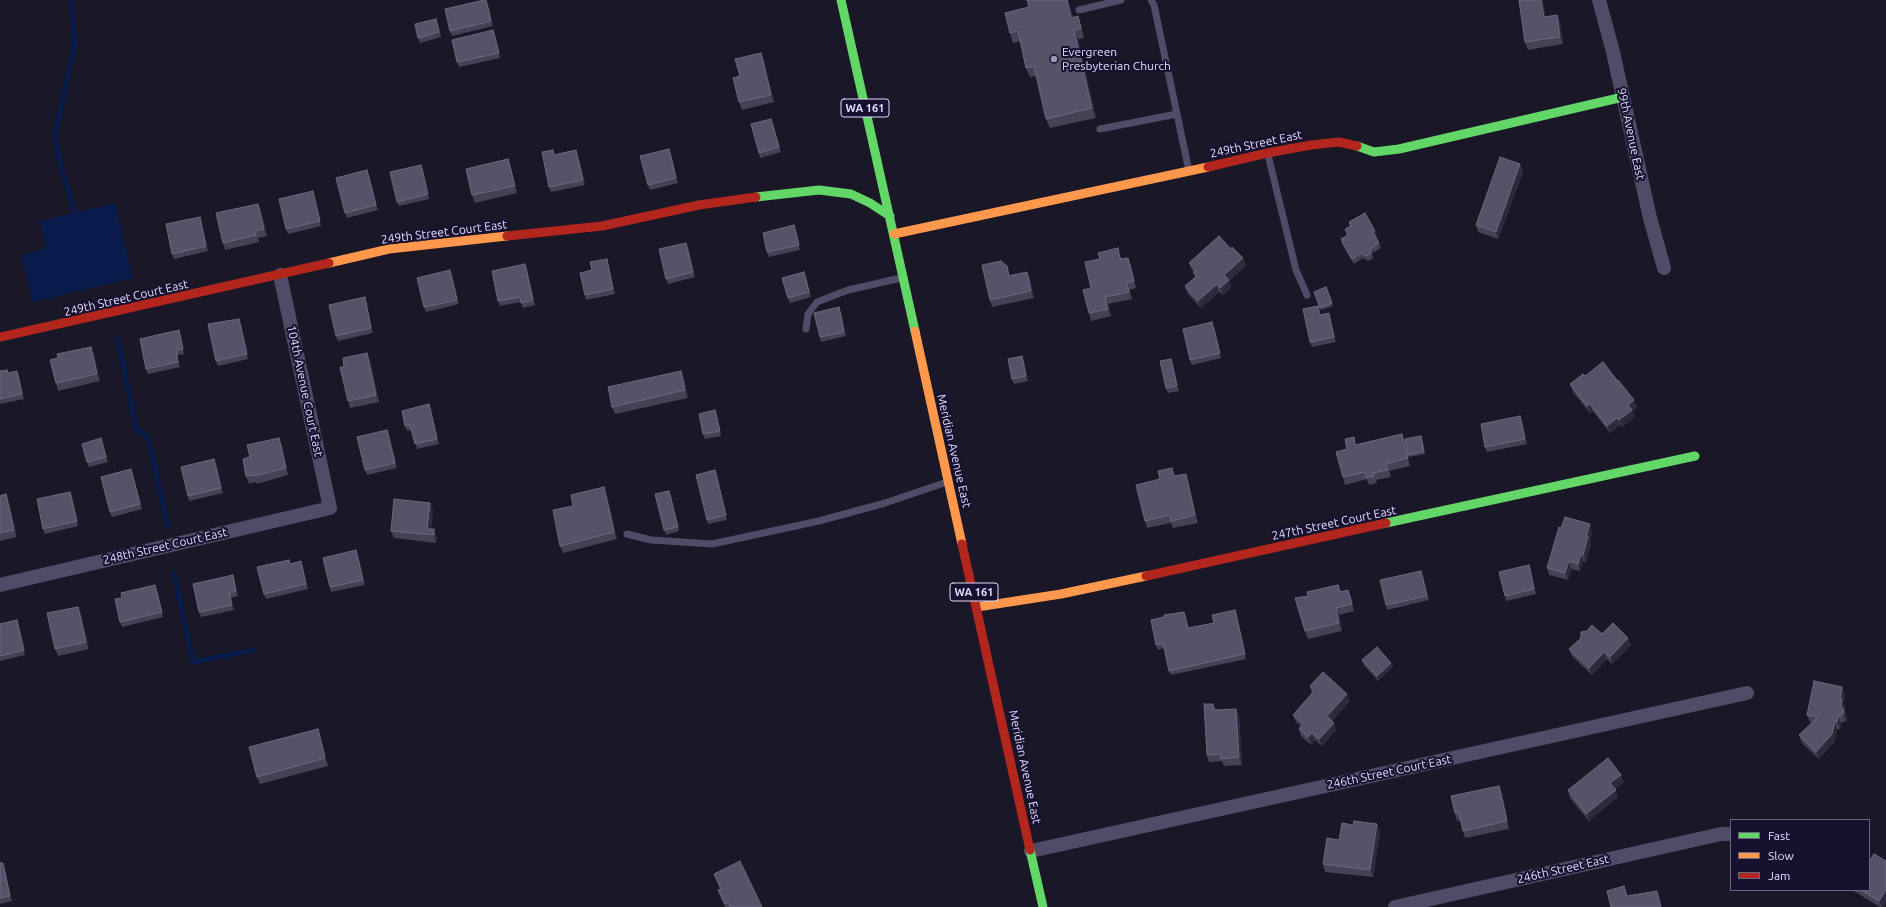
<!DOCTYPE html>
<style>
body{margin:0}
#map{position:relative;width:1886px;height:907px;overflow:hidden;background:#1a1727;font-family:Ubuntu,sans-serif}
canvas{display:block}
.legend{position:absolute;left:1730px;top:819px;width:140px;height:72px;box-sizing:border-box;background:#17102e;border:1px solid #696282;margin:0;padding:5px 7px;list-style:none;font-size:12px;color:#e3ddff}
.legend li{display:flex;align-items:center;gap:8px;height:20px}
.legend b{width:20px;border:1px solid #696282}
</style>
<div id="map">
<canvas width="1886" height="907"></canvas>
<ul class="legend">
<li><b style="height:5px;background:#63d668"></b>Fast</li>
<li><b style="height:5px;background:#ff974d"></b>Slow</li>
<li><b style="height:5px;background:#b3261e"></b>Jam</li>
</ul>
</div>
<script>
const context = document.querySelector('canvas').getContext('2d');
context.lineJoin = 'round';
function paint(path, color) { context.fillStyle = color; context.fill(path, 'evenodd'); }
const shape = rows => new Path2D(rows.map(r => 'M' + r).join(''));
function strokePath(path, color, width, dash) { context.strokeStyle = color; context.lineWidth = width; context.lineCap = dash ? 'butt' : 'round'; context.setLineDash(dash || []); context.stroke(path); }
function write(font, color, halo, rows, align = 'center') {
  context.font = font + ' Ubuntu,sans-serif'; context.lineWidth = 4; context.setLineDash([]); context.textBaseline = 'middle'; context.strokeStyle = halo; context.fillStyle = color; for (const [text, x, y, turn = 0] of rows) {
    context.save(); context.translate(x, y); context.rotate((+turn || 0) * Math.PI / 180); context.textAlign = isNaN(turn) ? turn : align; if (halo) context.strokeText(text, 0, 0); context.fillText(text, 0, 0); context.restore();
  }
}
paint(shape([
 [115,203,133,278,33,302,21,255,46,248,40,221]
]), '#0a1c4b');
strokePath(shape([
 [71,0,75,44,55,135,61,167,77,219],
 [118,339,136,428,137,431,143,432,149,441,168,526],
 [174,573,193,662,253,650]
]), '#0a1c4b', 5);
strokePath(shape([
 [1151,0,1154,5,1189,171],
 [1079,10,1121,0],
 [1100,129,1177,114],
 [1268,155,1296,270,1307,295],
 [806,329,808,314,817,302,848,290,901,278],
 [627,534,651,540,712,544,819,521,885,503,947,482]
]), '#4f4c68', 7);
strokePath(shape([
 [1599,0,1613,52,1650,218,1664,268],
 [0,585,330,508,280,275],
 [1031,851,1747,693],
 [1395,907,1721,834,1731,834]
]), '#4f4c68', 14);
strokePath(shape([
 [841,0,915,331],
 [1357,146,1374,152,1399,149,1623,97],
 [756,197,819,190,851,194,870,203,890,216],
 [1386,523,1695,456],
 [1030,850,1043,907]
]), '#63d668', 9);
strokePath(shape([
 [894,234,1208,167],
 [329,263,389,249,507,236],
 [915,331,962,544],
 [977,607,1061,594,1146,576]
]), '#ff974d', 9);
strokePath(shape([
 [1208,167,1267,153,1311,145,1339,142,1357,146],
 [507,236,602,226,699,205,756,197],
 [0,337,329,263],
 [962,544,1030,850],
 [1146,576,1386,523]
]), '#b3261e', 9);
paint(shape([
 [1027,0,1068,0,1073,18,1081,26,1084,38,1078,39,1096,118,1050,128,1046,119,1036,76,1030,77,1026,68,1020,41,1013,43,1010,33,1029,7],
 [488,4,493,26,452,36,450,31],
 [1557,15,1560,22,1563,44,1528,50,1525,42,1546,17],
 [438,24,441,37,420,43,418,38],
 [493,30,495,35,500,58,459,67,457,62],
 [764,60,774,102,742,110,739,102,740,76],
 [773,124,781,152,760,158,759,153],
 [576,150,578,155,585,185,551,192,549,187,554,155],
 [671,154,678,183,650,190,648,185],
 [508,159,511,167,517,193,475,203,472,195],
 [1520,164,1523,172,1498,239,1478,232,1476,225],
 [421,165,423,170,429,199,399,206,397,202],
 [367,170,378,210,347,218,345,213],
 [313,191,314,196,321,226,288,234,286,229],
 [261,211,267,236,258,238,259,242,225,250,223,243],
 [201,221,208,251,174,259,172,254],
 [1349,222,1377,236,1375,237,1379,243,1381,248,1372,253,1373,258,1368,261,1363,258,1354,264,1342,244,1341,239,1347,236,1345,229,1350,226],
 [796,230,800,250,769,257,767,252],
 [686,243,688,248,695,277,668,284,666,279],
 [1231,249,1243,258,1246,266,1229,281,1231,287,1223,295,1219,292,1201,308,1188,294,1185,286,1195,277,1193,272,1194,271,1192,270,1189,263],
 [1121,256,1121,259,1131,265,1136,288,1130,290,1132,299,1108,304,1111,316,1091,321,1089,313,1091,288],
 [607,259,608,264,615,294,586,300,585,295,592,270],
 [525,264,527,269,535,305,523,308,521,302,500,306,498,301],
 [1027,272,1030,279,1034,298,992,307,990,300,1010,275],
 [452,275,459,304,426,312,424,307],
 [806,277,811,297,790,303,788,298],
 [1326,287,1333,306,1321,310,1314,292],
 [366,302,373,333,338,341,336,336],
 [1318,306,1320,315,1330,318,1336,342,1312,347,1310,342],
 [839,307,841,312,846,336,821,342,820,337],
 [239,319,241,324,248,359,218,366,216,361],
 [1214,327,1221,358,1192,365,1190,360],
 [180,335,184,354,177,355,180,367,148,374,146,369],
 [94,354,100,381,58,391,56,383],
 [1171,359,1173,364,1179,391,1168,393,1166,388],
 [370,360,379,402,350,408,348,401],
 [1024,361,1028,381,1014,384,1012,379],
 [0,371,8,373,17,371,19,376,24,399,0,404],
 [1585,376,1616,379,1617,381,1634,400,1637,408,1632,411,1635,417,1622,427,1620,425,1610,433,1593,411,1590,413,1573,392,1570,384],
 [684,378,688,398,615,414,612,407],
 [431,409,439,444,417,449,412,430,407,431,405,426],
 [715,410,717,415,721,436,705,439,703,434],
 [1520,416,1522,421,1527,444,1487,452,1485,447],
 [387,430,389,435,397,468,367,475,365,470],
 [1402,434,1404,441,1410,466,1389,471,1391,477,1376,480,1377,483,1369,485,1367,479,1345,485,1343,477,1347,449,1356,445],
 [1421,436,1425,454,1409,457,1408,455],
 [101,438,108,462,89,467,87,462],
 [279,438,282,445,288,475,257,484,256,482,249,484,246,476,250,457],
 [216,464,223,493,189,501,188,496],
 [715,470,717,475,727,520,708,524,707,520],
 [133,474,142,509,112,517,110,512],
 [1175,476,1188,481,1198,523,1173,528,1171,523,1147,528,1145,521],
 [669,491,671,496,679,531,666,535,664,530],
 [70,492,72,497,78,526,45,534,43,529],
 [6,494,9,502,17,537,0,541,0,496],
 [607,495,617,539,563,553,560,546,573,506],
 [430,503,433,510,431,529,437,537,436,543,394,538,391,531],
 [1561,528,1592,532,1590,540,1591,543,1586,562,1583,561,1580,571,1571,569,1568,580,1549,575,1547,568],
 [356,550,358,555,365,585,331,592,330,587],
 [289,560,291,564,302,566,308,589,266,599,264,594],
 [1529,565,1531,570,1536,594,1506,601,1505,596],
 [233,575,234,580,238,596,231,598,234,610,201,617,199,612],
 [1423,576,1429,600,1387,610,1386,605],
 [1338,585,1341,592,1348,590,1351,597,1354,611,1339,615,1342,631,1308,639,1305,631,1308,596],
 [157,590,163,617,122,627,120,622],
 [78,607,81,614,89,649,58,656,55,649],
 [1235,610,1237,615,1246,659,1171,675,1169,671,1164,648,1158,650,1156,645,1186,617,1188,628,1214,623],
 [0,624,18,625,25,655,0,661],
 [1628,638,1631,645,1612,664,1607,659,1592,675,1572,656,1569,649],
 [1362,660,1391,663,1393,667,1378,681,1364,665],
 [1310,686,1350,701,1332,721,1334,723,1336,730,1322,746,1315,740,1311,745,1301,736,1299,729,1301,726,1296,722,1293,715,1312,693],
 [1842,687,1845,695,1843,702,1845,706,1844,710,1847,717,1846,721,1841,723,1840,729,1837,729,1835,741,1819,759,1802,743,1799,735,1812,723,1810,722,1807,715],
 [1213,704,1216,710,1236,709,1239,716,1242,765,1224,766,1222,761,1209,762,1207,755],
 [320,736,328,766,260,784,257,777],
 [1624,782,1615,789,1618,797,1589,821,1570,798,1568,790],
 [1499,786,1502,793,1509,829,1465,838,1463,831,1461,820,1457,821,1455,813],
 [1377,824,1380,832,1373,877,1325,872,1323,864,1339,840,1353,825],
 [1886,861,1886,902,1883,907,1880,907,1852,890,1869,890],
 [0,863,4,868,12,901,0,904],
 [714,874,762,907,725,907,718,890,720,889]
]), '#464255');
paint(shape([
 [486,0,488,4,493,26,491,21],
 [1067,0,1068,0,1075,28,1071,18],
 [1541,0,1543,0,1543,1,1547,25,1544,17],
 [1557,15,1560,22,1563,44,1560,37],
 [1074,30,1078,39,1096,118,1092,108],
 [761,53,764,60,774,102,771,95],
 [669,149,671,154,678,183,676,178],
 [576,150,578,155,585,185,583,180],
 [508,159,511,167,517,193,515,186],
 [1520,164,1523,172,1498,239,1496,232],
 [421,165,423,170,429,199,428,194],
 [367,170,369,175,378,210,376,205],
 [258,204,261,211,267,236,264,229],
 [200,217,201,221,208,251,206,246],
 [794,225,796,230,800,250,799,245],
 [1375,231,1377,236,1375,237,1373,232],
 [686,243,688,248,695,277,693,272],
 [1371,248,1373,258,1371,253],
 [1128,258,1131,265,1136,288,1134,281],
 [1243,258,1246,266,1229,281,1231,287,1223,295,1220,288,1224,275],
 [607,259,608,264,615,294,613,289],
 [525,264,527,269,535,305,533,300],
 [450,270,452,275,459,304,457,300],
 [1027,272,1030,279,1034,298,1031,291],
 [1127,283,1130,290,1132,299,1129,292],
 [1217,284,1219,292,1201,308,1198,301],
 [365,297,366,302,373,333,371,328],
 [1105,297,1108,304,1111,316,1108,309],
 [839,307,841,312,846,336,844,332],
 [239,319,241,324,248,359,247,354],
 [91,347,94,354,100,381,97,374],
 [367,353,370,360,379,402,376,395],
 [1022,356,1024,361,1028,381,1026,376],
 [1171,359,1173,364,1179,391,1177,386],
 [17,371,19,376,24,399,22,394],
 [681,371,684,378,688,398,685,390],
 [1634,400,1637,408,1632,411,1635,417,1622,427,1619,420,1628,405],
 [429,404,431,409,439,444,437,439],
 [1590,404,1593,411,1590,413,1587,406],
 [715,410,717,415,721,436,720,431],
 [1520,416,1522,421,1527,444,1525,439],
 [1617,418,1620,425,1610,433,1607,426],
 [387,430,389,435,397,468,395,463],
 [279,438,282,445,288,475,286,468],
 [214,459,216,464,223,493,221,488],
 [131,469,133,474,142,509,140,504],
 [715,470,717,475,727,520,726,515],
 [1186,474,1188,481,1198,523,1195,515],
 [604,487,607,495,617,539,614,532],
 [669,491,671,496,679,531],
 [70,492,72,497,78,526,77,521],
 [6,494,9,502,17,537,14,530],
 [430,503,433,510,430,536,427,529],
 [1590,524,1592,532,1590,540,1591,543,1586,562,1583,555,1586,536],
 [434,529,437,537,436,543,434,535],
 [356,550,358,555,365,585,363,580],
 [1581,554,1583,561,1580,571,1578,564],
 [1569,561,1571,569,1568,580,1565,573],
 [1529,565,1531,570,1536,594,1534,589],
 [1421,571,1423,576,1429,600,1427,596],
 [233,575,234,580,238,596,236,591],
 [1348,590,1351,597,1354,611],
 [229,593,231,598,234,610,232,605],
 [78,607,81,614,89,649,86,642],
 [1336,608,1339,615,1342,631,1339,623],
 [1235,610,1237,615,1246,659,1245,654],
 [1628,638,1631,645,1612,664,1610,657],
 [1604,652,1607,659,1592,675,1589,668],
 [1391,663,1393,667,1378,681,1377,676],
 [1842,687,1845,695,1843,702,1845,706,1843,713,1841,706,1840,699],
 [1347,694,1350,701,1330,724,1327,716],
 [1236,709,1239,716,1242,765,1239,757],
 [1844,710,1847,717,1846,721,1843,714],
 [1838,716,1841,723,1840,729,1837,722],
 [1835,721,1837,729,1835,741,1819,759,1816,752],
 [1334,723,1336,730,1322,746,1319,739],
 [318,729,320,736,328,766,325,758],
 [1312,733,1315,740,1311,745,1308,737],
 [1621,775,1624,782,1613,790,1610,783],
 [1499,786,1502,793,1509,829,1507,821],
 [1616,790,1618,797,1589,821,1586,814],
 [1377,824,1380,832,1373,877,1370,870],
 [3,863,4,868,12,901,10,896],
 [1886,890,1886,902,1883,907,1882,907,1879,901]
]), '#2d2a3b');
const building = shape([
 [484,0,486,0,491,21,450,31,445,9,484,0],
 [1027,0,1067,0,1071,18,1078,16,1081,28,1074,30,1092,108,1046,119,1034,66,1026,68,1018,31,1010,33,1005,13,1029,7,1027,0],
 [1519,0,1541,0,1544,17,1557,15,1560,37,1525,42,1519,0],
 [436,19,439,32,418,38,415,24,436,19],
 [493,30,499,53,457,62,452,40,493,30],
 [761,53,771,95,739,102,733,78,740,76,735,59,761,53],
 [771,119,779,147,759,153,751,124,771,119],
 [669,149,676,178,648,185,640,156,669,149],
 [553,150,554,155,576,150,583,180,549,187,542,152,553,150],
 [1500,157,1520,164,1496,232,1476,225,1500,157],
 [508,159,515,186,472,195,466,169,508,159],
 [421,165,428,194,397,202,390,172,421,165],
 [367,170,376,205,345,213,336,178,367,170],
 [313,191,320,221,286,229,279,199,313,191],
 [258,204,264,229,255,231,256,235,223,243,216,213,258,204],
 [1365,213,1375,231,1373,232,1379,243,1371,248,1371,253,1366,256,1361,253,1352,259,1341,239,1348,235,1345,229,1351,226,1349,222,1365,213],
 [200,217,206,246,172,254,166,224,200,217],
 [794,225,799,245,767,252,763,233,794,225],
 [1219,236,1231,249,1232,247,1243,258,1224,275,1229,280,1220,288,1217,284,1198,301,1185,286,1197,276,1193,272,1196,270,1189,263,1219,236],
 [686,243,693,272,666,279,659,249,686,243],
 [1118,248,1120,259,1128,258,1134,281,1127,283,1129,292,1105,297,1108,309,1089,313,1083,290,1091,288,1085,262,1100,259,1098,253,1118,248],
 [607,259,613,289,585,295,580,273,592,270,590,262,607,259],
 [1001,261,1007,266,1009,276,1027,272,1031,291,990,300,982,265,1001,261],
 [525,264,533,300,521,303,520,297,498,301,492,271,525,264],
 [450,270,457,300,424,307,417,278,450,270],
 [804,272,809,292,788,298,782,278,804,272],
 [1326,287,1332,303,1320,308,1314,292,1326,287],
 [365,297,371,328,336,336,329,305,365,297],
 [1318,306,1320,315,1329,313,1334,337,1310,342,1303,309,1318,306],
 [839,307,844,332,820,337,814,313,839,307],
 [239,319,247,354,216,361,208,324,239,319],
 [1212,322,1220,353,1190,360,1183,329,1212,322],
 [179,330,183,349,176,350,178,362,146,369,140,339,179,330],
 [91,347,97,374,56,383,50,360,58,358,57,354,91,347],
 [367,353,376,395,348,401,340,367,344,367,343,358,367,353],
 [1022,356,1026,376,1012,379,1008,359,1022,356],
 [1171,359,1177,386,1166,388,1160,361,1171,359],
 [1603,362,1616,379,1616,381,1618,380,1634,400,1628,405,1632,410,1619,420,1617,418,1607,426,1590,404,1587,406,1570,384,1583,374,1585,376,1603,362],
 [7,370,8,373,17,371,22,394,0,399,0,371,7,370],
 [681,371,685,390,612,407,608,387,681,371],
 [429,404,437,439,415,444,410,425,405,426,402,411,429,404],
 [715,410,720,431,703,434,699,414,715,410],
 [1520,416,1525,439,1485,447,1481,424,1520,416],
 [387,430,395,463,365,470,357,437,387,430],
 [1402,434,1408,458,1386,464,1388,470,1373,473,1374,476,1366,478,1365,472,1343,477,1336,452,1347,449,1345,439,1354,437,1355,445,1402,434],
 [1421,436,1424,451,1408,455,1405,439,1421,436],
 [101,438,106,457,87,462,82,444,101,438],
 [279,438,286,468,254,476,254,475,246,476,243,459,250,457,247,445,279,438],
 [214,459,221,488,188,496,181,467,214,459],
 [1172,468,1174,476,1186,474,1195,515,1171,521,1170,515,1145,521,1136,485,1160,479,1158,471,1172,468],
 [131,469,140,504,110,512,101,477,131,469],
 [715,470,726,515,707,520,696,475,715,470],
 [604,487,614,532,560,546,553,510,573,506,571,495,604,487],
 [669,491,678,527,664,530,655,494,669,491],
 [70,492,77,521,43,529,37,499,70,492],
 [6,494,14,530,0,533,0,496,6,494],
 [394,499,430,503,427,529,434,529,434,535,391,531,394,499],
 [1565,517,1590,524,1586,536,1588,536,1583,555,1581,554,1578,564,1569,561,1565,573,1547,568,1559,527,1561,528,1565,517],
 [356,550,363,580,330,587,323,558,356,550],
 [289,560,290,564,301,561,306,584,264,594,257,567,289,560],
 [1529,565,1534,589,1505,596,1499,572,1529,565],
 [1421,571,1427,596,1386,605,1380,580,1421,571],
 [233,575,236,591,229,593,232,605,199,612,193,584,233,575],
 [155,585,162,612,120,622,115,599,122,598,121,593,155,585],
 [1338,585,1340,592,1348,590,1352,604,1336,608,1339,623,1305,631,1295,598,1308,596,1307,592,1338,585],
 [78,607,86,642,55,649,47,613,78,607],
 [1235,610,1245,654,1169,671,1163,643,1156,645,1151,620,1164,617,1164,615,1184,612,1188,628,1214,623,1212,615,1235,610],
 [17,620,24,650,0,656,0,624,17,620],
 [1613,623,1628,638,1610,657,1604,652,1589,668,1569,649,1581,638,1581,632,1587,631,1592,625,1602,634,1613,623],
 [1377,647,1391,663,1377,676,1362,660,1377,647],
 [1323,672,1347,694,1327,716,1334,723,1319,739,1312,733,1308,737,1299,729,1303,723,1293,715,1314,691,1310,686,1323,672],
 [1814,681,1842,687,1840,699,1842,699,1841,706,1844,710,1843,714,1838,716,1837,722,1835,721,1832,734,1816,752,1799,735,1818,717,1807,715,1814,681],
 [1204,704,1213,704,1214,710,1236,709,1239,757,1221,759,1221,754,1207,755,1204,704],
 [318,729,325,758,257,777,249,747,318,729],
 [1608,758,1621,775,1610,783,1616,790,1586,814,1568,790,1608,758],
 [1499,786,1507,821,1463,831,1459,813,1455,813,1451,796,1499,786],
 [1354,821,1377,824,1370,870,1323,864,1327,838,1339,840,1342,823,1353,825,1354,821],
 [1874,854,1886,861,1886,890,1879,901,1861,890,1869,890,1869,862,1874,854],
 [740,861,762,907,730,907,728,902,725,904,718,890,721,889,714,874,740,861],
 [0,863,3,863,10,896,0,898,0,863],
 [1624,886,1627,896,1657,891,1661,907,1611,907,1607,891,1624,886]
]);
paint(building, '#575267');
strokePath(building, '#6d687f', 1);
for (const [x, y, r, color] of [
 [1054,59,4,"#9d98b3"]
]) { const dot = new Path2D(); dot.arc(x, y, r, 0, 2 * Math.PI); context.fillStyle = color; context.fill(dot); strokePath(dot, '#17102e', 1.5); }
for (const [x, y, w] of [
 [865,108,48],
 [974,592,48]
]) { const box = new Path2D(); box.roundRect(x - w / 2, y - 9, w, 18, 3); context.fillStyle = '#17102e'; context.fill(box); strokePath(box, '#e3ddff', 1); }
write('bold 11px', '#e3ddff', null, [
 ["WA 161",865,108],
 ["WA 161",974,592]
]);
write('12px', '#e3ddff', '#17102e', [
 ["Evergreen",1062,52],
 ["Presbyterian Church",1062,66]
], 'left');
write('12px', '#e3ddff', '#17102e', [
 ["99th Avenue East",1631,134,78],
 ["249th Street East",1256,144,-12],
 ["249th Street Court East",444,232,-7],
 ["249th Street Court East",126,298,-13],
 ["104th Avenue Court East",305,391,78],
 ["Meridian Avenue East",954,451,77],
 ["247th Street Court East",1334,523,-12],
 ["248th Street Court East",165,546,-13],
 ["Meridian Avenue East",1025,767,78],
 ["246th Street Court East",1389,772,-12],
 ["246th Street East",1563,869,-13]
]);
</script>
